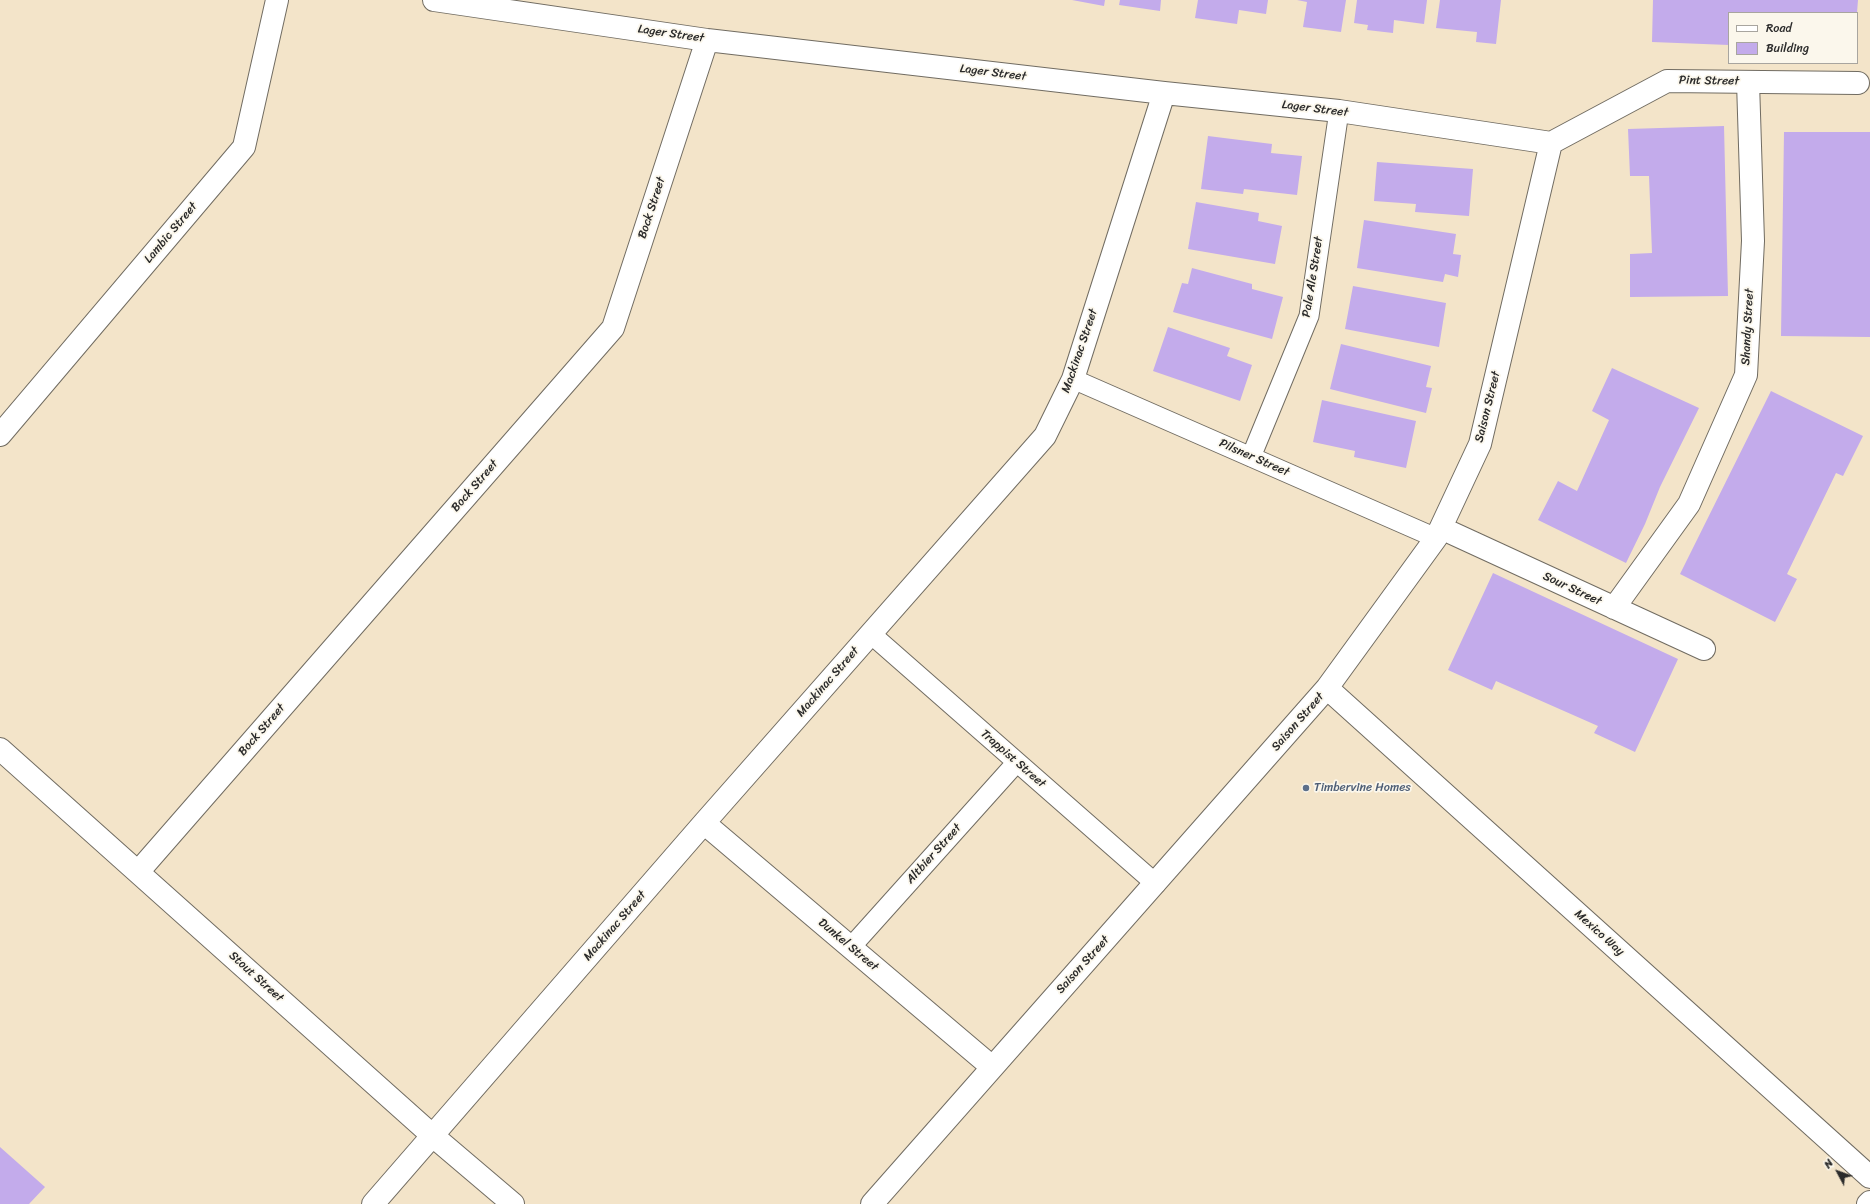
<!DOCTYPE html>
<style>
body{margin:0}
#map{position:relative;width:1870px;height:1204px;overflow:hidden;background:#f3e4c9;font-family:Sriracha,sans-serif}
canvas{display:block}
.legend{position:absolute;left:1728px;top:12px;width:130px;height:52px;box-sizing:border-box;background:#fbf7ec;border:1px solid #a8a59f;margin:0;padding:5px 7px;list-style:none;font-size:12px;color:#2b2b2b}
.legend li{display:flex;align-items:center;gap:8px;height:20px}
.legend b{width:20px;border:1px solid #a8a59f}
.north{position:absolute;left:1818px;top:1152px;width:40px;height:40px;-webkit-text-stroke:3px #fbf7ec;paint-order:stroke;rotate:311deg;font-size:11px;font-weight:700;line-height:16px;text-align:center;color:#2b2b2b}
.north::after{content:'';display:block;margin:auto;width:14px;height:18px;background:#2b2b2b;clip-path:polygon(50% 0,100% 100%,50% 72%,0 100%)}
</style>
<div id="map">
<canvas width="1870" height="1204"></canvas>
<ul class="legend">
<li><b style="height:5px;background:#fff"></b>Road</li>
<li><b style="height:11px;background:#c3abeb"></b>Building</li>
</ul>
<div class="north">N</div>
</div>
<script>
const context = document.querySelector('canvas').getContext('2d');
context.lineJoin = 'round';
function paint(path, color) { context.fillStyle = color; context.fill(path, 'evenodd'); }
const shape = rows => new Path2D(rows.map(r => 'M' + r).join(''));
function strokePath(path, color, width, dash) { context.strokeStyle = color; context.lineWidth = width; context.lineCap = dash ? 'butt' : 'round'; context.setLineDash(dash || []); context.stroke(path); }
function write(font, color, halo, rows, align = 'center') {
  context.font = font + ' Sriracha,sans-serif'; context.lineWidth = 3.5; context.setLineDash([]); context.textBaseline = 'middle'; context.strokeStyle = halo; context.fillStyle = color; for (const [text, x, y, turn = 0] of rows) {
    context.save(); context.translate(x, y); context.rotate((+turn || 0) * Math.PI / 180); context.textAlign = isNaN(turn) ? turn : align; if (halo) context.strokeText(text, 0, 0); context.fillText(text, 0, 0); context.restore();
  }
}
paint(shape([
 [1072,0,1105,0,1104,6],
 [1120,0,1161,0,1160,11,1119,5],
 [1198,0,1268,0,1266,14,1239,10,1237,24,1195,18],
 [1297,0,1346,0,1341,32,1303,27,1307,2],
 [1357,0,1427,0,1424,24,1394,20,1393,33,1367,30,1368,25,1354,23],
 [1440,0,1501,0,1496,44,1476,42,1477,32,1436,28],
 [1653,0,1858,0,1857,13,1729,13,1729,45,1652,42],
 [1724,126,1728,296,1630,297,1630,254,1652,253,1649,176,1630,176,1628,129],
 [1784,132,1870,132,1870,337,1781,336],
 [1208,136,1272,144,1271,153,1302,156,1297,195,1244,189,1243,194,1201,189],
 [1377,162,1473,169,1469,216,1415,212,1416,204,1374,201],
 [1196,202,1259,213,1258,221,1282,226,1275,264,1188,249],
 [1364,220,1456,234,1453,254,1461,255,1458,277,1445,274,1443,282,1357,268],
 [1192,268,1252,284,1252,289,1283,297,1272,339,1173,312,1182,283,1188,284],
 [1353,286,1446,303,1439,347,1345,329],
 [1168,327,1230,348,1227,356,1252,365,1240,401,1153,371],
 [1341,344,1431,366,1426,387,1432,388,1426,413,1330,389],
 [1612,368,1699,408,1660,487,1645,524,1626,563,1538,520,1558,481,1577,491,1609,420,1592,411],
 [1771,391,1863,436,1843,476,1836,473,1787,574,1797,579,1775,622,1680,574],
 [1322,400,1416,421,1406,468,1354,457,1355,451,1313,442],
 [1493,573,1678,659,1635,752,1594,733,1598,726,1496,681,1492,690,1448,670],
 [0,1147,45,1187,29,1204,0,1204]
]), '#c3abeb');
const lane = shape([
 [1073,379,1436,538],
 [1251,457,1309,316,1339,111],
 [871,634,1156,884],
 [851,947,1017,762]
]);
const street = shape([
 [434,0,707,40,1164,93,1339,111,1551,143],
 [1551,143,1667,81,1858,83],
 [0,435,244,147,277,0],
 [1441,528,1704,649],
 [1614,608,1689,504,1746,375,1753,241,1748,82],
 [1327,688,1870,1177],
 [0,749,433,1136,513,1204],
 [704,823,992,1067],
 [138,872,613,328,707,40],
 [373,1204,704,823,1045,436,1073,379,1164,93],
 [872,1204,1327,688,1436,538,1480,444,1551,143],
 [1868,1204,1870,1202]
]);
strokePath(lane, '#716c62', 21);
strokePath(street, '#716c62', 24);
strokePath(lane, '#fff', 19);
strokePath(street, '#fff', 22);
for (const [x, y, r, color] of [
 [1306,788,4,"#5c6f8a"]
]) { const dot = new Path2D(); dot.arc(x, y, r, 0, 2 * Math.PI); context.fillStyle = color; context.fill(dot); strokePath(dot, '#fbf7ec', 1.5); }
write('12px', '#2b2b2b', '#fbf7ec', [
 ["Lager Street",671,34,8],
 ["Lager Street",993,73,7],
 ["Pint Street",1709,81,1],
 ["Lager Street",1315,109,7],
 ["Bock Street",652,208,-72],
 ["Lambic Street",171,233,-50],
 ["Pale Ale Street",1313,277,-81],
 ["Shandy Street",1748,327,-87],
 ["Mackinac Street",1080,351,-71],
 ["Saison Street",1488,407,-76],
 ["Pilsner Street",1254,458,24],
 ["Bock Street",475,486,-49],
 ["Sour Street",1572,589,25],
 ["Mackinac Street",828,682,-49],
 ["Saison Street",1298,722,-49],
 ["Bock Street",262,730,-49],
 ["Trappist Street",1013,759,41],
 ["Altbier Street",934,854,-48],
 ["Mackinac Street",615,926,-49],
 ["Mexico Way",1599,933,42],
 ["Dunkel Street",848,945,40],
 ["Saison Street",1083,965,-48],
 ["Stout Street",256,977,42]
]);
write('12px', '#4e5e75', '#fbf7ec', [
 ["Timbervine Homes",1314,788]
], 'left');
</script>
